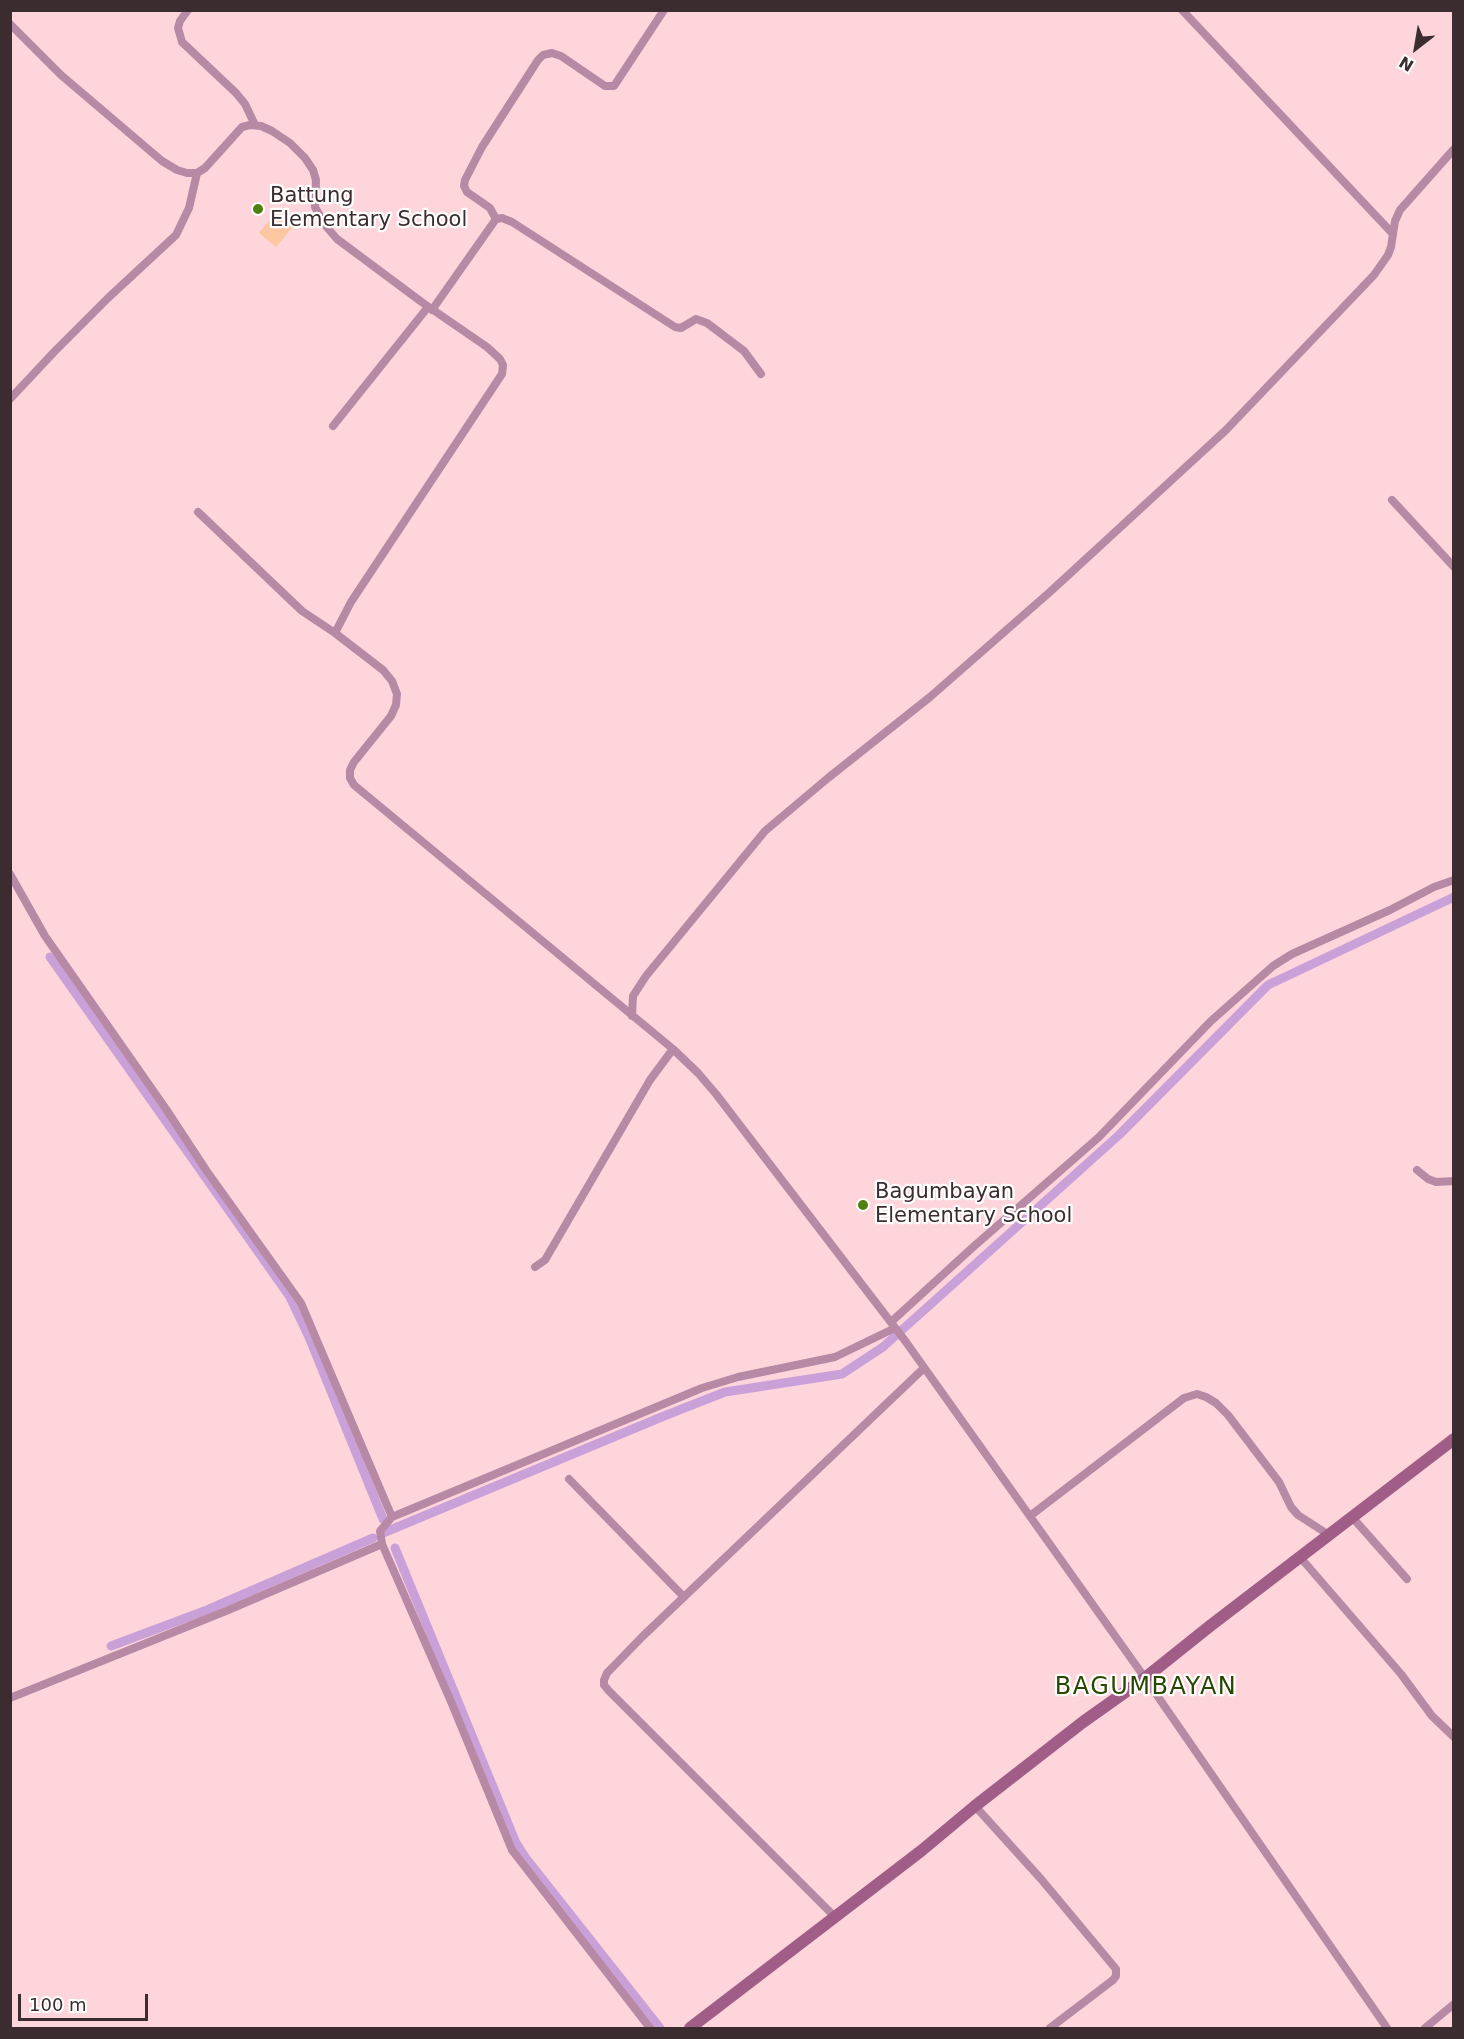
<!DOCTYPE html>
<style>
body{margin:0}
#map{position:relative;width:1464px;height:2039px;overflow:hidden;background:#fdd5db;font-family:"DejaVu Sans",sans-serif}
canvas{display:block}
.frame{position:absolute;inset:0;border:12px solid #3b2c2f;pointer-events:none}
.north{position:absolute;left:1386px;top:18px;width:60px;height:60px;-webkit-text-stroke:4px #fff;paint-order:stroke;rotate:211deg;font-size:16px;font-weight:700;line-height:24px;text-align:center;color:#3b2c2f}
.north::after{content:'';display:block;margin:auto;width:21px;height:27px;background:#3b2c2f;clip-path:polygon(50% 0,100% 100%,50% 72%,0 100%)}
.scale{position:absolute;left:18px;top:1994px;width:130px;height:27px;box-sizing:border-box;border:3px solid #3b2c2f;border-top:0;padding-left:8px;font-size:18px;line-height:21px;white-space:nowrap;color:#3b2c2f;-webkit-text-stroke:4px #fff;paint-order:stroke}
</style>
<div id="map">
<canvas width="1464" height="2039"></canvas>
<div class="frame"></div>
<div class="north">N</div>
<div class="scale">100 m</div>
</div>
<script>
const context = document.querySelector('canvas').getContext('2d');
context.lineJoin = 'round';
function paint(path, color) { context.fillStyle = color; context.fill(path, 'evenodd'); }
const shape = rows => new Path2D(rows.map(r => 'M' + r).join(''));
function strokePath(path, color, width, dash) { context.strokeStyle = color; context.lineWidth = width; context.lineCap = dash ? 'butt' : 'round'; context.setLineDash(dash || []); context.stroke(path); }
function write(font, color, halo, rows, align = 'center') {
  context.font = font + ' "DejaVu Sans",sans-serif'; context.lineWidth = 4.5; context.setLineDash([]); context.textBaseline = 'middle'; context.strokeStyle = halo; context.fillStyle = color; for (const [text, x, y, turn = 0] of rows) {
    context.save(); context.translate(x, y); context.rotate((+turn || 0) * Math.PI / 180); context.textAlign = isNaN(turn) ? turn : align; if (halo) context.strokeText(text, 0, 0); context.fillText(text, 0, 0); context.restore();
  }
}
paint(shape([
 [277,212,294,225,276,247,259,233]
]), '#fcc7a0');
strokePath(shape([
 [50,957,290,1297,309,1337,383,1519],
 [383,1533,664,1416,725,1392,842,1374,883,1347,1119,1135,1268,985,1454,897],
 [395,1548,516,1843,525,1857,660,2028],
 [111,1646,207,1610,373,1538]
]), '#caa0d9', 9);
strokePath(shape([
 [188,10,180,21,178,28,182,42,236,93,245,104,255,125],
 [1182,10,1393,234],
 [10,24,61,75,162,161,177,170,187,173,197,173,205,168,242,127,250,125,261,126,272,131,290,143,305,158,313,170,316,180,315,207,325,225,337,239,423,303,487,347,500,359,503,365,502,374,351,602,335,633,383,670,392,681,397,694,396,705,391,716,354,762,350,770,350,778,354,785,673,1049,698,1073,716,1094,906,1342,1145,1678,1387,2028],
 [496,219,502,218,512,222,675,327,681,328,696,319,707,323,744,351,761,374],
 [432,310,496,219,490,208,467,192,464,186,465,180,482,147,538,60,543,55,552,53,561,56,605,86,614,86,664,10],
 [10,399,55,351,108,298,176,235,189,208,197,173],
 [333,426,428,307],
 [1392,500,1454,567],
 [198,512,302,611,335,633],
 [10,874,45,936,166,1109,206,1170,301,1303,392,1517,380,1531,382,1544,452,1704,512,1850,650,2028],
 [632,1016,633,996,646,976,765,831,828,778,930,697,1051,591,1226,430,1374,275,1388,255,1391,247,1395,221,1400,210,1454,149],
 [1417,1170,1428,1179,1436,1182,1454,1181],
 [535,1267,545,1260,650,1080,673,1049],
 [891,1322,972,1248,1099,1137,1211,1021,1273,966,1292,954,1390,910,1434,887,1454,880],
 [569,1479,684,1597],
 [1030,1516,1184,1398,1197,1394,1206,1397,1216,1403,1228,1415,1279,1482,1291,1507,1298,1515,1329,1535],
 [392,1517,702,1388,738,1377,835,1357,895,1328],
 [1352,1517,1407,1579],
 [1300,1557,1401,1674,1432,1716,1454,1737],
 [10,1698,226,1611,382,1544],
 [975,1806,1041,1879,1116,1969,1116,1976,1113,1980,1050,2028],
 [835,1917,609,1691,604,1685,604,1680,607,1673,643,1636,924,1368],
 [1425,2028,1454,2004]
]), '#b789a5', 8);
strokePath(shape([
 [690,2028,921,1851,975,1806,1083,1722,1145,1678,1210,1626,1454,1439]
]), '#a05d88', 12);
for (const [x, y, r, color] of [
 [258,209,6,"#4f8010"],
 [863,1205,6,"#4f8010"]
]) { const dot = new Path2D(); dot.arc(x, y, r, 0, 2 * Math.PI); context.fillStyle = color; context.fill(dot); strokePath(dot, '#fff', 2); }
write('21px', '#3b2c2f', '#fff', [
 ["Battung",270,197],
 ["Elementary School",270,221],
 ["Bagumbayan",875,1193],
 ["Elementary School",875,1217]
], 'left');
context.letterSpacing = '1.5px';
write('24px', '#284700', '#fff', [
 ["BAGUMBAYAN",1146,1688]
]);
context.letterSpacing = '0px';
</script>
